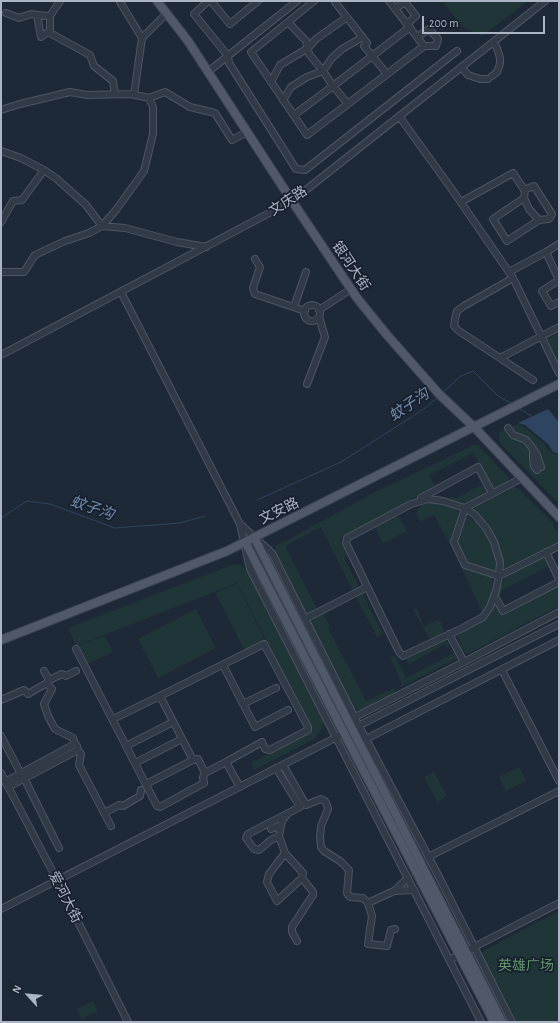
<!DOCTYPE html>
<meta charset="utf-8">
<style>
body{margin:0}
#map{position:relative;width:560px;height:1023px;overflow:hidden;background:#1e2937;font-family:"Alegreya Sans",sans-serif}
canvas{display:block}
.frame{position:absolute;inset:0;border:2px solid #abb5c5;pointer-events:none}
.north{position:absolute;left:8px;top:975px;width:40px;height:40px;-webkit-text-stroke:3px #17202c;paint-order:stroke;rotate:297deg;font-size:11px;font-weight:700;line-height:16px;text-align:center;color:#abb5c5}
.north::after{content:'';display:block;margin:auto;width:14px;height:18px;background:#abb5c5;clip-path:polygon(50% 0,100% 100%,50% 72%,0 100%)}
.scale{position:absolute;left:422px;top:16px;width:123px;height:18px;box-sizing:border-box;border:2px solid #abb5c5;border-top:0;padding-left:5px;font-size:12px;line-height:14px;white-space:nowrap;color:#abb5c5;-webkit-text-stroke:3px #17202c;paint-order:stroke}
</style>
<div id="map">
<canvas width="560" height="1023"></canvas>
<div class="frame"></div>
<div class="north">N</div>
<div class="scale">200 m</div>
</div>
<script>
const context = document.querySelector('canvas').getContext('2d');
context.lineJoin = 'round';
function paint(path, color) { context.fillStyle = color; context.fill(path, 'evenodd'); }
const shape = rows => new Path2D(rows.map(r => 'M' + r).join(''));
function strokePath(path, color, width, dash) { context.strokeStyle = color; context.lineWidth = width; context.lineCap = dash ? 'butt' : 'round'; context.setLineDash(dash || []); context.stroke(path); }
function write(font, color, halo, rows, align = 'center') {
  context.font = font + ' "Alegreya Sans","Noto Sans SC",sans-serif'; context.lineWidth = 3.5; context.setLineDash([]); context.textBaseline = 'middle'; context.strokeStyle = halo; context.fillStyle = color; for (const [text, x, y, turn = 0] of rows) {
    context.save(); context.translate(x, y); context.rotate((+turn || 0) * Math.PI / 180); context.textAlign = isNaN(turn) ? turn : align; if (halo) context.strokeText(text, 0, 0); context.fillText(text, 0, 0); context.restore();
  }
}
paint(shape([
 [442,1,528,1,482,36,463,27],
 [559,333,559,364,546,340],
 [518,424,527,429,545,444,547,449,554,454,559,455,559,504,500,443,499,437,500,431],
 [474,445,478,445,507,476,509,478,507,482,505,485,494,489,473,453,429,475,435,486,341,538,340,539,347,555,344,558,359,587,353,591,321,527,285,546,317,609,305,616,275,555,276,545,282,543,375,492],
 [481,485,484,486,487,493,467,504,450,499,449,497,457,498],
 [514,487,518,488,553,523,553,527,559,533,559,543,510,569,505,569,502,566,501,561,475,513,474,509,477,507],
 [424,502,440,502,456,508,459,515,449,543,434,515,420,522,417,516,418,509],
 [396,516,399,517,407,531,383,544,374,526],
 [467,516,480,526,491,543,495,555,496,569,493,572,469,564,456,539,464,517],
 [544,558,546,559,549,564,549,566,502,590,500,597,498,595,503,580,510,574],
 [237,564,242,566,247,571,323,721,322,728,314,739,254,770,251,763,313,731,237,583,76,646,68,628,232,565],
 [461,567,491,577,493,581,492,597,485,610,482,611],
 [237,584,265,640,245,651,215,593],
 [559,586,559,606,467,654,462,649,457,635,484,620,491,613,495,605,497,605,503,616],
 [362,593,383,634,377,637,356,597],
 [417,608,424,626,438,620,441,623,444,632,430,640,413,609],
 [196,609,216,648,158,678,138,639],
 [323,613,330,626,328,628,366,701,394,688,396,693,368,707,360,710,355,709,350,705,309,621],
 [105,636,113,652,87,664,77,646],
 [445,641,448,642,449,646,447,648,445,644,409,664,407,662,407,659],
 [454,653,457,658,401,687,400,685,402,683,390,657,395,656,406,678],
 [519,767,526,781,506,791,499,777],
 [434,772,447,796,437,802,424,777],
 [559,911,559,1022,517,1022,481,952],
 [93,1001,98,1011,82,1019,77,1009]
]), '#203538');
paint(shape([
 [548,409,559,422,559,454,553,452,548,444,525,425,518,423]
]), '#2f4460');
strokePath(shape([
 [442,393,461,376,473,371,498,396,511,403],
 [518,408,533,417],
 [257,500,341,462,424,409,437,398],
 [1,518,27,501,50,504,115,528,180,523,205,516]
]), '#2f4460', 1);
const minor = shape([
 [208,1,194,14,228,56,229,63,296,169,305,170,457,51],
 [211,1,230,24,258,1],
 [314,1,251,52,307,135,424,46,389,1],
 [336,1,335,2,367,43,364,46,387,74],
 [120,2,142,38],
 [395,9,405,2,416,16,407,24],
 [6,13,19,18,31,14,37,15,41,37,48,32,90,55,94,66,113,81,115,94],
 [37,15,50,16,50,33],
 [50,16,60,1],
 [288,22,306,41,309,54,323,71,333,86,294,115],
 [417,37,429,29,438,39,436,46,424,46],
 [461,67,468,75,480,79,488,79],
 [209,71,297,1],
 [492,76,497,72,500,64,500,58,497,48,493,42],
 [271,82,280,65,308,48,316,39,347,17],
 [134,95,142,38,167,13],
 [149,98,165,92,190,107,215,113,232,140,247,132],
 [283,100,291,87,307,77,323,71,332,58,342,49,356,41,362,37],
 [348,104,333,86,410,27],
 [1,110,20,104,70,92,87,95,131,94,149,98,153,107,153,134,144,171,116,210,102,226,125,228,177,242,206,247],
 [399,116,453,191,513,278,559,373],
 [1,151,21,158,44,170,22,200,13,201,1,222],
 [524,190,534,186,552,214,549,219,539,220],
 [461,202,513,173,525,191,524,198,493,219,507,241,539,220,529,209,524,198],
 [546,252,559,244],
 [255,259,260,267,253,288,255,294,305,311],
 [1,272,24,272,35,255,65,241,89,233,102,226,86,205,57,179,44,170],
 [509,272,546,252,559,280],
 [559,280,542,291,551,306,559,302],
 [121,292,240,524],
 '304 313a8 8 0 1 1 16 0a8 8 0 1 1-16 0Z',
 [294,307,306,272],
 [319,310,351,289],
 [1,355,292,201,545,1],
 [500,358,459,331,454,326,455,319,457,311,464,306,513,278],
 [533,380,500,358,559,327],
 [307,384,325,337,319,317],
 [508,428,513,435,526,440,533,449,533,459,534,466,537,470],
 [533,449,537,455,541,467],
 [522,478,465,508,443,501,428,499,411,504,347,538,346,543,399,652,403,656,463,628,483,617,490,607,496,591,499,576,559,546],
 [421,498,478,467,492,493],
 [465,508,474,514,486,528,494,542,500,562,499,576,465,565,454,542,465,508],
 [546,552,559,579],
 [494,597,497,600,503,611,559,582],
 [305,619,367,587],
 [76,649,157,806,160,807,204,783,203,777,205,773,198,759,193,760,160,696,264,644,308,727,308,730,270,750,265,749,262,742,226,762,240,787],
 [464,662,559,612],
 [223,665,255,727,288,710],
 [502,670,559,781],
 [44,671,49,680,47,683,52,689,44,704,48,716,55,729,73,738,75,744],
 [49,680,62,674,66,676,76,671],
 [1,700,24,690,28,694,47,683],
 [243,704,276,688],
 [355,717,464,662,449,634],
 [113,719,160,696],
 [356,727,559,624],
 [1,736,21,774],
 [366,739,559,640],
 [126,746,173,722],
 [135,763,182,739],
 [283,765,306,805,321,799,325,801,327,805,328,809,321,826,320,837,321,847,324,851,340,861,349,870,347,893,350,897,363,898,368,903,394,891,408,878],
 [276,768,300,807,248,834,246,838,254,849,259,850,271,840,279,836,285,853,269,874,267,882,277,901,302,878,313,892,313,895,292,927,292,932,297,941],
 [1,773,57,880,128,1022],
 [205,773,226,762],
 [24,778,59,848],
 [5,782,75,744,77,746],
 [146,784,193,760],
 [8,787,78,750,81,754,79,765,111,826],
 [104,813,119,805,123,806,140,796,141,790],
 [271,829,281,825],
 [279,836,282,821,286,816],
 [285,853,303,873,302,878],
 [428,857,559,791],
 [394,891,414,890],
 [368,903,372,916,368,944,387,946,391,930,395,929],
 [1,909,339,736],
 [449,960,559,903],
 [481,1022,250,569,240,524,272,553,359,726,436,871,512,1022]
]);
const major = shape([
 [157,1,188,41,292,201,357,298,387,335,439,394,475,428,559,517],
 [254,537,502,1022],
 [245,542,494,1022],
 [1,640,227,551,559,384]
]);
strokePath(minor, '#4c5563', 8);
strokePath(major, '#3b4451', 10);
strokePath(minor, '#313a47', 6);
strokePath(major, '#4f5968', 8);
write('14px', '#abb5c5', '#17202c', [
 ["文庆路",288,201,-33],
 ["银河大街",351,266,56],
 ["文安路",279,511,-26],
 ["爱河大街",65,897,63]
]);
write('14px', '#61966d', '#17202c', [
 ["英雄广场",526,966]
]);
write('italic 15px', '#718cb0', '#17202c', [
 ["蚊子沟",409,405,-35],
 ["蚊子沟",92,508,19]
]);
</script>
